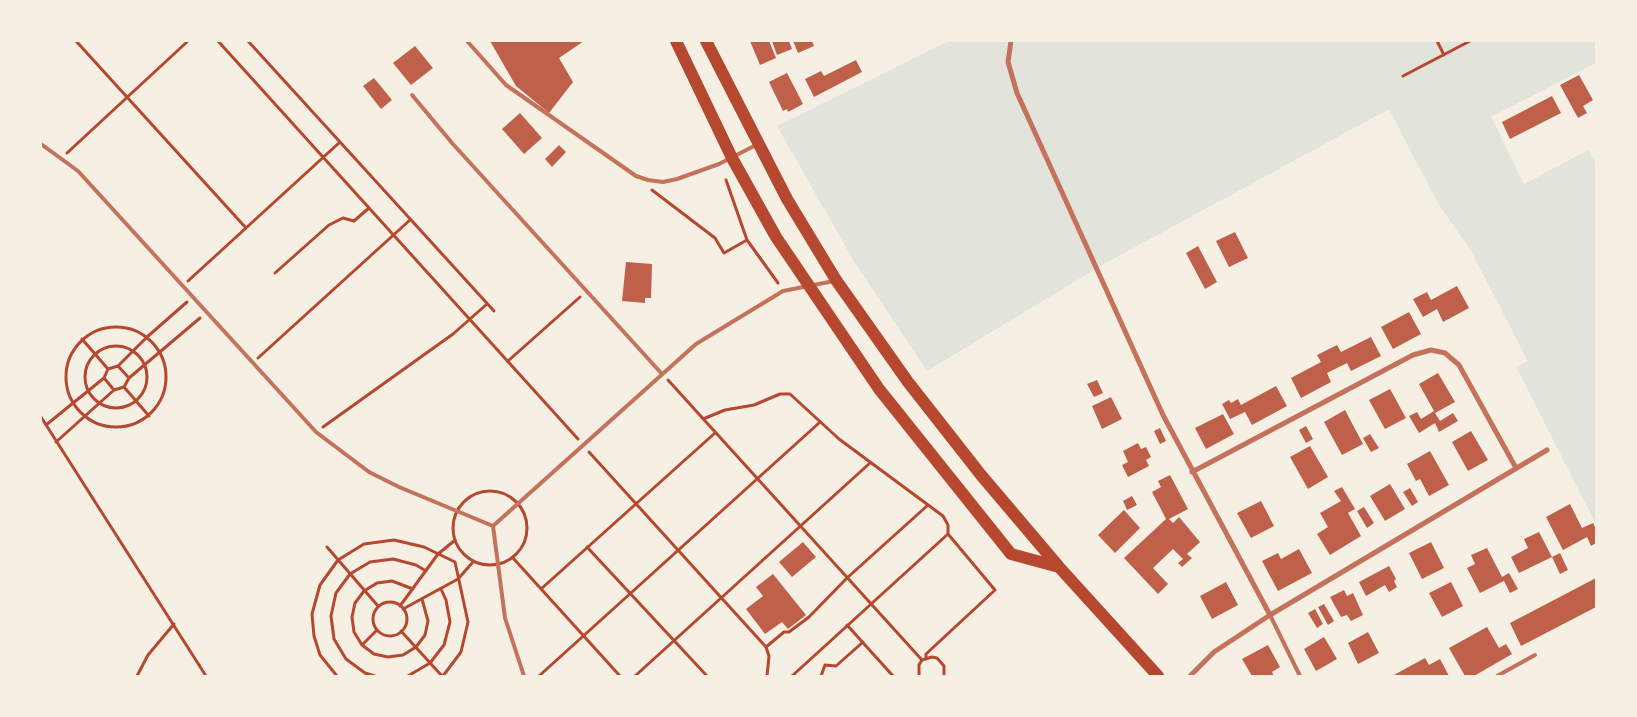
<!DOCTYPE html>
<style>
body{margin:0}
#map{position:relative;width:1637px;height:717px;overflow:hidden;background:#f6efe4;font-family:"Public Sans",sans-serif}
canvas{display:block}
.frame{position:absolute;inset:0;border:42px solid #f6efe4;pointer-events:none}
</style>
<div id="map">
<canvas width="1637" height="717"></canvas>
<div class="frame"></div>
</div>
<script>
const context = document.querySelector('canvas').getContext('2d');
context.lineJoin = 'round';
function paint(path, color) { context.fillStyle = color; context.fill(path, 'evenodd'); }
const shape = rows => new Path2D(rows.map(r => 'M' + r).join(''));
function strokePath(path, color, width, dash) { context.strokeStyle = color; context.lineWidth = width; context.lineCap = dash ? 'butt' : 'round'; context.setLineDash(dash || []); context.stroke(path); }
paint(shape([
 [949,41,1596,41,1596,63,1491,117,1524,184,1588,150,1596,164,1596,524,1516,367,1528,361,1471,251,1439,205,1389,109,1104,264,927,371,855,263,777,126]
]), '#e2e4dc');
paint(shape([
 [490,41,584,41,559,58,573,82,549,113,516,86],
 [750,41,769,41,776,58,760,65],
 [772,41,789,41,792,49,777,55],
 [793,41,812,41,814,46,798,53],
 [415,46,433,68,411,85,393,63],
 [856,60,862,72,814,97,805,79,821,71,824,76],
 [787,73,803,104,788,112,787,109,783,111,769,82],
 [1579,75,1593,100,1583,106,1587,113,1578,118,1560,85],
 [374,78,392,100,381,109,363,86],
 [1552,96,1561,113,1510,139,1502,122],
 [520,113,542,138,524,154,502,129],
 [559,145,566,152,552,167,545,159],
 [1235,232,1248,258,1229,267,1216,241],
 [1198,246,1217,282,1205,289,1186,253],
 [626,262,652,264,651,298,645,298,645,303,622,301],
 [1457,286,1469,308,1443,322,1437,309,1423,317,1413,299,1427,292,1431,300],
 [1409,312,1421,334,1393,349,1381,327],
 [1371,337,1381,356,1351,371,1347,363,1327,373,1331,382,1301,398,1291,378,1321,362,1317,355,1337,345,1341,352],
 [1438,373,1455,402,1435,413,1440,421,1453,413,1458,421,1439,432,1435,423,1419,433,1409,416,1417,412,1421,419,1434,411,1419,384],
 [1097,380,1103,393,1094,397,1087,384],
 [1276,386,1287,406,1252,425,1245,412,1230,419,1222,404,1229,400,1231,403,1238,399,1241,405],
 [1390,389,1406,418,1385,429,1369,400],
 [1111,397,1122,419,1102,429,1092,406],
 [1345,410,1363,444,1342,455,1324,422],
 [1223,414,1234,434,1206,449,1195,428],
 [1306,426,1313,439,1306,443,1299,430],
 [1160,428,1166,441,1160,444,1154,431],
 [1471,431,1488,460,1468,471,1452,442],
 [1370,434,1379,448,1371,452,1363,438],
 [1138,443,1141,449,1146,447,1151,457,1146,460,1149,466,1128,477,1122,465,1128,462,1123,451],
 [1310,446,1328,477,1308,489,1290,457],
 [1430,451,1449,485,1429,496,1420,479,1416,481,1407,464],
 [1170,475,1188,509,1169,519,1173,523,1179,517,1200,542,1187,554,1192,558,1182,567,1178,563,1183,559,1173,549,1153,568,1168,584,1158,594,1124,558,1166,519,1152,492,1161,487,1158,481],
 [1390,484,1405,509,1385,521,1370,496],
 [1342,487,1355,509,1348,513,1361,536,1330,555,1317,534,1328,527,1320,513,1341,501,1334,491],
 [1410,488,1418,502,1412,506,1403,492],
 [1132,496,1137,505,1127,510,1123,501],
 [1261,501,1274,526,1251,538,1237,513],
 [1570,504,1582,528,1593,523,1596,529,1596,543,1591,546,1587,537,1563,550,1546,517],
 [1364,507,1374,523,1367,528,1357,511],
 [1124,510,1140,528,1115,553,1098,535],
 [1539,532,1552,557,1519,573,1511,557,1528,548,1524,539],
 [803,542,816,557,792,577,779,562],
 [1431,542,1444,568,1422,579,1409,553],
 [1487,548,1502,577,1509,573,1518,589,1510,593,1504,581,1480,593,1467,568,1475,564,1471,555],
 [1299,549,1312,573,1278,591,1262,561,1278,553,1281,559],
 [1560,553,1568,570,1560,574,1552,557],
 [1389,566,1396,579,1394,581,1397,587,1389,592,1385,585,1366,596,1359,582],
 [773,574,806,615,788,629,782,622,765,634,746,609,763,596,756,587],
 [1596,578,1596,607,1521,646,1510,623],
 [1226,582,1238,605,1212,619,1200,596],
 [1451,582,1463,606,1442,617,1429,593],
 [1344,590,1347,596,1353,593,1363,615,1351,621,1347,615,1341,617,1330,597],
 [1324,604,1334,621,1328,625,1318,607],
 [1315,609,1323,624,1317,628,1308,613],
 [1487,627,1499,648,1506,644,1512,654,1474,676,1465,676,1449,648],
 [1368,632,1379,653,1358,664,1348,643],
 [1324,637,1337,659,1316,671,1304,649],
 [1268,645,1280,667,1272,672,1274,676,1252,676,1242,659],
 [1425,658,1429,665,1440,659,1449,676,1392,676]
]), '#bf614a');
strokePath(shape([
 [76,41,246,228],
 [218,41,578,439],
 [248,41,494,311],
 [1437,41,1444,55],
 [1403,76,1470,41],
 [67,153,188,41],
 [726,180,747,240],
 [652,190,715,238,724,253,747,240,778,283],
 [275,273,329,225,343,218,354,221,369,208],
 [188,281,340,142],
 '66 377a50 50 0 1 1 100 0a50 50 0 1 1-100 0Z',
 [82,339,108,369],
 '85 377a31 31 0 1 1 62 0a31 31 0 1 1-62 0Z',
 [258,358,410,220],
 [508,361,580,297],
 [118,366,147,337,187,302],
 [129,378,118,366,108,369,104,378,114,390,124,387,129,378,200,318],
 [668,380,922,660],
 [124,387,149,416],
 [41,417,206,676],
 [703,419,725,410,754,405,780,394,790,394,839,439,943,516,948,525,948,534,792,676],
 [46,425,104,378],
 [323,427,453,334,487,304],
 [56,442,114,390],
 [589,452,766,647,769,656,767,676],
 '453 528a37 37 0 1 1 74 0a37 37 0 1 1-74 0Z',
 [327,547,378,606],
 [587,547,707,676],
 [513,558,620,676],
 [413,589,392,581,377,583,364,591,355,603,352,617,354,632,362,645,374,654,388,657,403,655,416,647,425,635,428,621,422,599],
 [541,589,715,433],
 '373 619a17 17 0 1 1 34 0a17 17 0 1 1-34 0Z',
 [400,606,438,554,454,541],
 [403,609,458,579,473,562],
 [847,625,893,676],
 [401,631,442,676],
 [362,645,377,630],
 [766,647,784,632,789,632,809,617,847,578,928,505],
 [926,657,926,654,995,590,948,534],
 [137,676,148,655,174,624],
 [337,676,320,655,314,636,312,614,320,585,338,560,364,544,394,540,424,547,455,562,468,622,461,652,443,676],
 [375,676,365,673,346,659,334,639,331,616,336,593,350,574,370,562,393,559,416,565,426,571],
 [408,676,430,663,444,645,450,622,446,600,441,589],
 [539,676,819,423],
 [635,676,870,463],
 [821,676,825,665,836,666,863,642],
 [919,676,919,665,922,660,932,657,937,658,944,666,944,676]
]), '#b5482f', 3);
strokePath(shape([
 [467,41,506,85,636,176,648,180,663,182,677,179,719,164,756,145],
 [412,95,452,143,662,374],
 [41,144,78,171,316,432,369,472,399,487,493,526,696,344,783,291,834,281],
 [493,526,505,618,524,676],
 [1270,615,1300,676],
 [1497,676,1535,655]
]), '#c5725c', 4);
strokePath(shape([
 [1011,41,1008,62,1017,93,1163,415,1270,615],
 [1192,472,1413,355,1431,350,1445,353,1459,365,1516,468],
 [1190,676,1214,652,1270,615,1547,450]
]), '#c5725c', 5);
strokePath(shape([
 [676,41,732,158,776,237,879,389,1011,554,1059,567],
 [706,41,787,199,836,280,908,382,981,475,1059,567,1158,676]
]), '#b5482f', 12);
</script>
